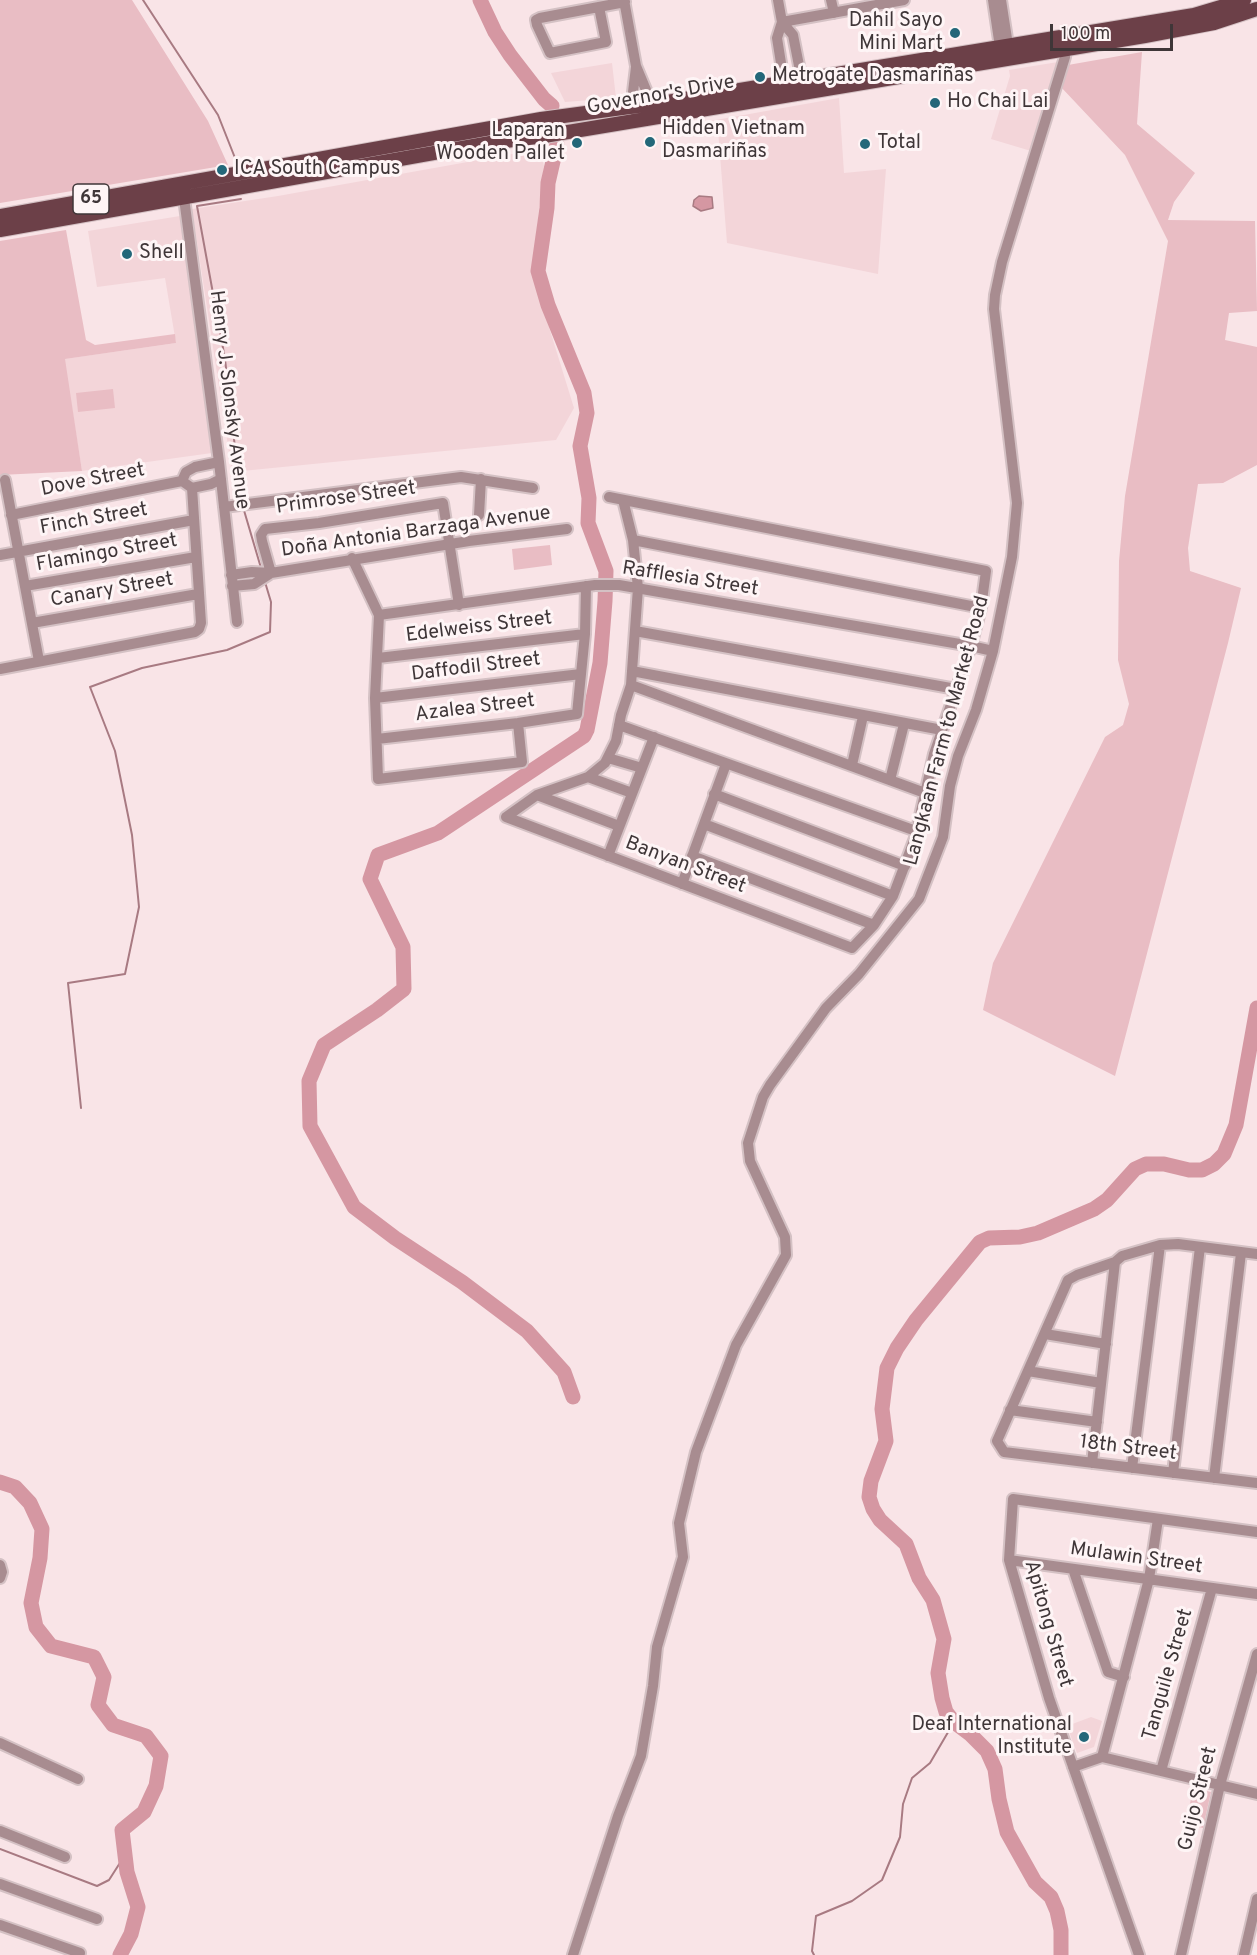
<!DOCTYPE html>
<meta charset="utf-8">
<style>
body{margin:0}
#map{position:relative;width:1257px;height:1955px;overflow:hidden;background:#f9e4e7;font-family:Overpass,sans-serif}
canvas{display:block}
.scale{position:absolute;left:1050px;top:24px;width:123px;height:27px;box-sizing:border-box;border:3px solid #3f3638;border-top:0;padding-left:8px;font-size:18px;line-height:21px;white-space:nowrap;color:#3f3638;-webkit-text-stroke:4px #fef5f6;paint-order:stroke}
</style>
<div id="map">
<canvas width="1257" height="1955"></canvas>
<div class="scale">100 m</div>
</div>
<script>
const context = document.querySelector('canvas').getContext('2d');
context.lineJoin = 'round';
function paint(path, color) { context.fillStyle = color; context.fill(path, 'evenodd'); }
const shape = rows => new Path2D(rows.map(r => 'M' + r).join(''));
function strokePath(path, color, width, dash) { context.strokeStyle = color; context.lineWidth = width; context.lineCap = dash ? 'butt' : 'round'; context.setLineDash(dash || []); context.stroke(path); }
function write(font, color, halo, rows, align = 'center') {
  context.font = font + ' Overpass,sans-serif'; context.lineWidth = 6; context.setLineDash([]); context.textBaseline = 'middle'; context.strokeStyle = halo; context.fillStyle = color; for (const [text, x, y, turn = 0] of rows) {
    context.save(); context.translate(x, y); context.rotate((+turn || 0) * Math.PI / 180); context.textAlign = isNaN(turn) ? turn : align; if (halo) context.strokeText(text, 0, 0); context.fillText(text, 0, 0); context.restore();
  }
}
paint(shape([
 [1058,62,1031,151,991,139,1010,76,1009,70],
 [612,63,616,98,565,102,551,73],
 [839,98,844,173,886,169,878,274,727,243,718,130,710,121],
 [540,149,544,166,532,272,574,408,556,440,232,472,192,209,278,196],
 [180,216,212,453,82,471,64,359,176,343,165,278,97,287,88,231],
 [1091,1717,1102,1721,1094,1747,1077,1753,1067,1726]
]), '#f3d5d9');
paint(shape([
 [0,0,132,0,208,121,228,165,0,203],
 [1142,52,1137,124,1195,173,1174,202,1168,220,1255,221,1257,311,1229,313,1225,340,1257,347,1257,465,1223,483,1198,484,1188,548,1190,571,1241,588,1228,643,1115,1076,983,1010,993,963,1105,737,1123,725,1129,704,1118,660,1119,561,1125,496,1168,241,1125,155,1060,86,1068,65],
 [66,230,86,340,95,345,175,334,176,343,65,359,82,471,0,475,0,241],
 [113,389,115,408,78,412,76,393],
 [550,545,552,565,514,570,512,549],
 [1193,1788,1211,1792,1203,1828,1186,1824]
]), '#e9bdc4');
const water = shape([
 [699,196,712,197,713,208,701,211,693,206,694,200,699,196]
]);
paint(water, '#d597a2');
strokePath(water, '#a87a82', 1.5);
strokePath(shape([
 [143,0,218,115,237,163],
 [241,199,197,206,225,359,241,501],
 [243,507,261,568],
 [81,1108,68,983,125,974,139,907,132,835,115,751,90,687,142,668,227,650,270,632,271,602,265,582],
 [0,1849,97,1886,109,1880,125,1855],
 [814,1955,812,1951,816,1916,852,1901,882,1880,900,1837,903,1804,912,1778,930,1763,954,1722]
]), '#a87a82', 2);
strokePath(shape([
 [480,0,495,32,510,55,544,99,552,106],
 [557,144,548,183,547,208,538,271,548,305,584,393,587,413,580,446,589,498,588,523,606,571,605,601,600,663,587,730,584,736,438,833,378,855,370,879,403,947,404,989,377,1010,324,1045,309,1081,310,1126,354,1207,395,1238,462,1282,527,1331,564,1372,573,1397],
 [0,1482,15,1487,30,1503,42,1529,40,1558,31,1603,36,1627,51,1646,94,1657,104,1677,98,1705,113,1725,146,1736,161,1756,156,1786,144,1812,122,1830,127,1872,138,1907,131,1934,120,1955],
 [1061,1955,1061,1930,1057,1911,1051,1897,1035,1882,1007,1832,999,1799,995,1769,987,1751,970,1734,954,1722,946,1712,942,1698,938,1673,944,1639,933,1600,919,1578,906,1544,880,1520,873,1509,869,1497,871,1481,886,1441,882,1409,887,1368,897,1348,916,1320,980,1242,989,1238,1020,1237,1038,1233,1094,1209,1107,1200,1135,1169,1146,1164,1164,1164,1189,1170,1202,1170,1214,1164,1224,1154,1236,1125,1257,1008]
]), '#d597a2', 15);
const minor = shape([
 [624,0,636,66,646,90,650,110],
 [778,0,782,22,777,38,785,88],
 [831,0,834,13],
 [993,0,1000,47,1003,54],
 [1001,0,1008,45,1007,53],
 [599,7,606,42,550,53,537,25,536,20,540,18,625,2],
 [782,22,904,0],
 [782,22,793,35,803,86],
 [636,67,633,92,636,114],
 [182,183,219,462,237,622],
 [5,480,39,661],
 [182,481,186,472,195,467,219,462],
 [224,507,461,477,533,488],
 [11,515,182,481,192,488,211,484,221,479],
 [479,515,481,479],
 [633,540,981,608],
 [0,555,194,520],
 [352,558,379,615,375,698,378,779,522,762,518,723],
 [271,573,262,541,261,535,265,529,319,523,443,503,459,605],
 [231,575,252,572,271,573,469,541,567,529],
 [25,586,196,557],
 [232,586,254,584,271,573],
 [379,615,595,585,619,585,971,646,993,651],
 [32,623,198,594],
 [635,631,956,689],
 [378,658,585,634],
 [0,669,195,632,199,629,201,623,192,488],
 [632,671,942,730],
 [631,685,925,793],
 [375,698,581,674],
 [619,725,916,831],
 [377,739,518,723,577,714,585,634,586,586],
 [608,758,642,768],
 [852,765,863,716],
 [588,777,632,793],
 [890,780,904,724],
 [714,794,905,866],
 [537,795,619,826],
 [506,817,852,948,874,925,893,896,915,838,934,754,971,646,981,608,986,571,609,497],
 [506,817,537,795,588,777,605,763,616,741,621,715,631,685,638,588,633,540,623,500],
 [704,824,893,896],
 [608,856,654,737],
 [692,856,874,925],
 [682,884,726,764],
 [1257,1254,1178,1244,1160,1245,1122,1256,1115,1262,1077,1275,1068,1280,997,1441,1004,1452,1257,1483],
 [1045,1334,1106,1344],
 [1028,1371,1101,1383],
 [1010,1410,1097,1422],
 [1092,1463,1115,1262],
 [1132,1468,1160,1245],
 [1173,1473,1200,1247],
 [1214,1478,1241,1253],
 [1009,1560,1257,1594],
 [0,1565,2,1572,0,1578],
 [1073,1569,1108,1672,1124,1677],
 [0,1743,78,1779],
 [1102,1757,1149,1579,1158,1519],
 [1073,1767,1102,1757,1257,1794],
 [1161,1771,1212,1588],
 [0,1831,65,1857],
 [0,1884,97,1919],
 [0,1925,80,1953],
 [573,1955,618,1816,641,1756,653,1686,657,1647,683,1557,679,1523,696,1452,736,1345,786,1255,785,1237,750,1161,748,1143,763,1097,770,1085,826,1008,859,974,919,899,943,837,950,786,958,756,976,710,993,651,1012,557,1017,503,994,309,995,295,1002,262,1065,57,1063,42],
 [1139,1955,1049,1698,1009,1560,1013,1499,1257,1532],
 [1181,1955,1220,1785,1257,1654],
 [1244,1955,1257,1899]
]);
const major = shape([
 [0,216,541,119,667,102,1194,15,1244,0],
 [0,230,490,143,544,136,1145,36,1214,23,1257,9]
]);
strokePath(minor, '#d4c1c4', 14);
strokePath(major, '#d4c1c4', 16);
strokePath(minor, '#a88c90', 10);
strokePath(major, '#6c4048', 14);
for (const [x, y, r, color] of [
 [955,33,6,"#236779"],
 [760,77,6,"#236779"],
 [935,103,6,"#236779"],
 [650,142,6,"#236779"],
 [577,143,6,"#236779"],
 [865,144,6,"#236779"],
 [222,170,6,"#236779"],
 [127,254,6,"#236779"],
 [1084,1737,6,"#236779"]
]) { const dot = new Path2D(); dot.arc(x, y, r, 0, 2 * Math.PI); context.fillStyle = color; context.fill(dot); strokePath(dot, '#fef5f6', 2); }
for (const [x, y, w] of [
 [91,199,36]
]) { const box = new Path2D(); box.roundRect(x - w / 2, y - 15, w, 30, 4.5); context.fillStyle = '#fef5f6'; context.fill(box); strokePath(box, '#3f3638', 1.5); }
write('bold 18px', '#3f3638', null, [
 ["65",91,199]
]);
write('20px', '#3f3638', '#fef5f6', [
 ["Dahil Sayo",943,22,"right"],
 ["Mini Mart",943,45,"right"],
 ["Metrogate Dasmariñas",772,77],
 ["Ho Chai Lai",947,103],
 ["Hidden Vietnam",662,130],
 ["Dasmariñas",662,153],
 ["Laparan",565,132,"right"],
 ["Wooden Pallet",565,155,"right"],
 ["Total",877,144],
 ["ICA South Campus",234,170],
 ["Shell",139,254],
 ["Deaf International",1072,1726,"right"],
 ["Institute",1072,1749,"right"]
], 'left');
write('20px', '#3f3638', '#fef5f6', [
 ["Governor's Drive",661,96,-10],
 ["Henry J. Slonsky Avenue",228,400,83],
 ["Dove Street",93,481,-11],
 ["Primrose Street",346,499,-8],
 ["Finch Street",94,520,-10],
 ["Doña Antonia Barzaga Avenue",416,533,-8],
 ["Flamingo Street",107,554,-10],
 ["Rafflesia Street",690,580,9],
 ["Canary Street",112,591,-10],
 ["Edelweiss Street",479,628,-7],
 ["Daffodil Street",476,668,-7],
 ["Azalea Street",475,709,-7],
 ["Langkaan Farm to Market Road",948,731,-75],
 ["Banyan Street",685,866,21],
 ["18th Street",1128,1449,7],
 ["Mulawin Street",1136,1559,8],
 ["Apitong Street",1047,1624,74],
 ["Tanguile Street",1169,1675,-74],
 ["Guijo Street",1199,1799,-76]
]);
</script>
